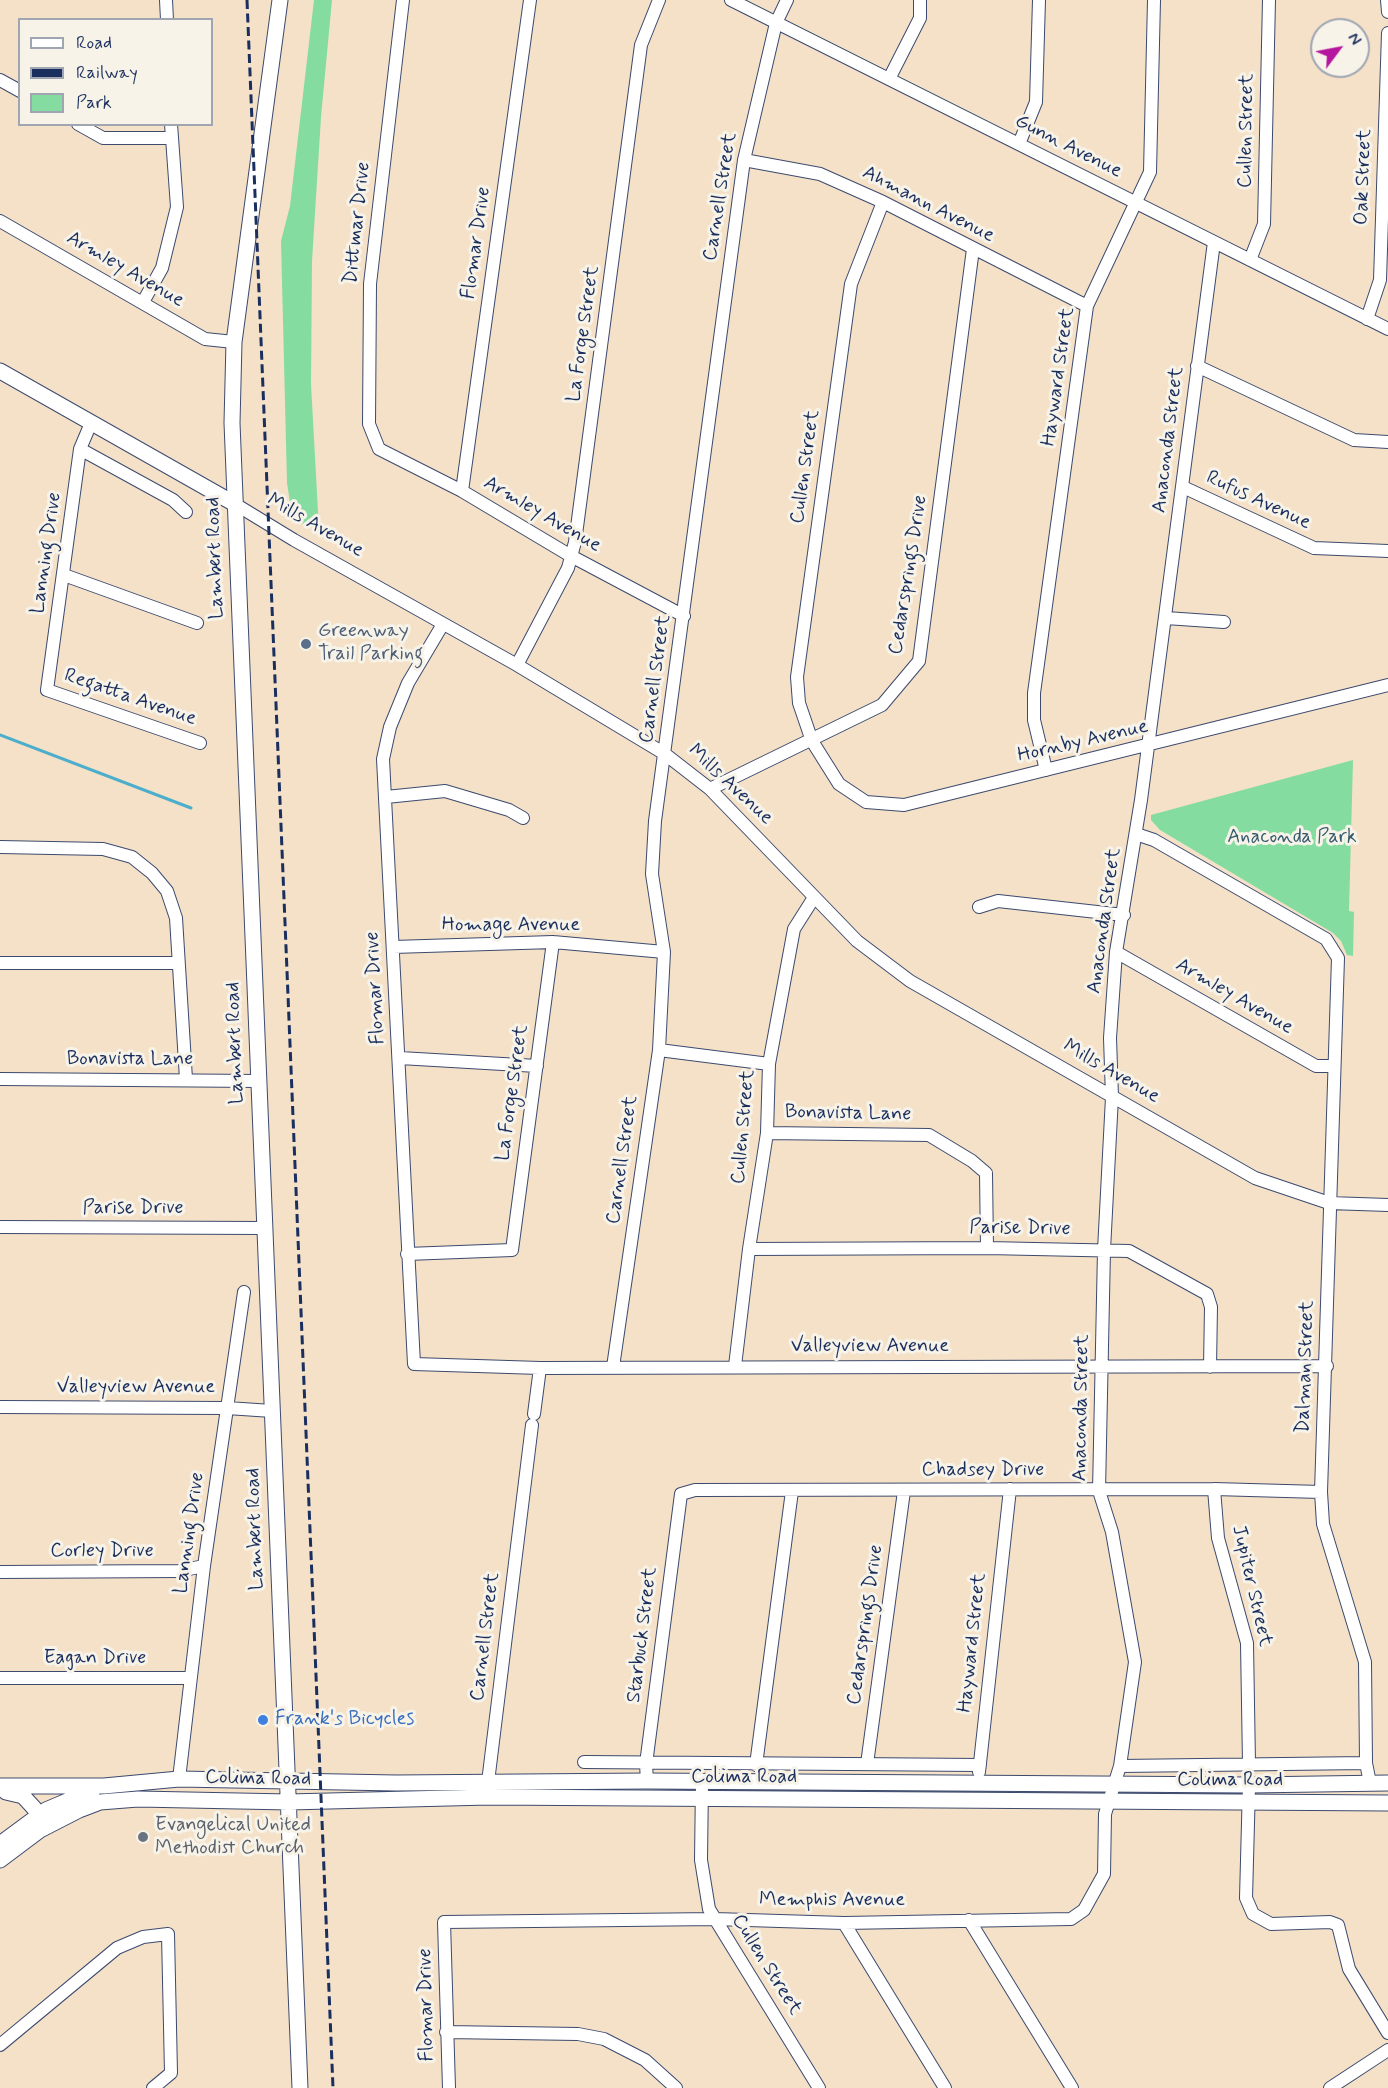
<!DOCTYPE html>
<style>
body{margin:0}
#map{position:relative;width:1388px;height:2088px;overflow:hidden;background:#f4e1c8;font-family:Mynerve,sans-serif}
canvas{display:block}
.legend{position:absolute;left:18px;top:18px;width:195px;height:108px;box-sizing:border-box;background:#f7f3e8;border:2px solid #9fa5b1;margin:0;padding:8px 10px;list-style:none;font-size:18px;color:#1b2f5e}
.legend li{display:flex;align-items:center;gap:12px;height:30px}
.legend b{width:30px;border:2px solid #9fa5b1}
.north{position:absolute;left:1310px;top:18px;width:60px;height:60px;box-sizing:border-box;background:#f7f3e8;border:2px solid #9fa5b1;border-radius:50%;rotate:58deg;font-size:16px;font-weight:700;line-height:24px;text-align:center;color:#1b2f5e}
.north::after{content:'';display:block;margin:auto;width:21px;height:27px;background:#b5179e;clip-path:polygon(50% 0,100% 100%,50% 72%,0 100%)}
</style>
<div id="map">
<canvas width="1388" height="2088"></canvas>
<ul class="legend">
<li><b style="height:8px;background:#fff"></b>Road</li>
<li><b style="height:8px;background:#1b2f5e"></b>Railway</li>
<li><b style="height:16px;background:#84dca0"></b>Park</li>
</ul>
<div class="north">N</div>
</div>
<script>
const context = document.querySelector('canvas').getContext('2d');
context.lineJoin = 'round';
function paint(path, color) { context.fillStyle = color; context.fill(path, 'evenodd'); }
const shape = rows => new Path2D(rows.map(r => 'M' + r).join(''));
function strokePath(path, color, width, dash) { context.strokeStyle = color; context.lineWidth = width; context.lineCap = dash ? 'butt' : 'round'; context.setLineDash(dash || []); context.stroke(path); }
function write(font, color, halo, rows, align = 'center') {
  context.font = font + ' Mynerve,sans-serif'; context.lineWidth = 6; context.setLineDash([]); context.textBaseline = 'middle'; context.strokeStyle = halo; context.fillStyle = color; for (const [text, x, y, turn = 0] of rows) {
    context.save(); context.translate(x, y); context.rotate((+turn || 0) * Math.PI / 180); context.textAlign = isNaN(turn) ? turn : align; if (halo) context.strokeText(text, 0, 0); context.fillText(text, 0, 0); context.restore();
  }
}
paint(shape([
 [314,0,332,0,321,117,312,261,311,384,319,530,303,524,292,515,287,483,281,241,290,206],
 [1353,760,1349,911,1354,912,1353,956,1347,955,1341,941,1333,933,1160,830,1151,820,1151,815]
]), '#84dca0');
strokePath(shape([
 [0,735,191,808]
]), '#4daecc', 3);
const minor = shape([
 [166,0,167,20],
 [403,0,370,284,369,424,379,449,462,491,571,556,684,616],
 [731,0,1388,329],
 [1387,0,1388,12],
 [889,79,920,18,920,0],
 [0,80,20,91],
 [78,124,103,138,171,138],
 [1019,144,1036,102,1039,0],
 [744,160,820,174,883,202,1087,306],
 [883,202,851,284,797,677,799,703,812,741,839,784,866,802,904,805,1388,685],
 [0,221,205,339,234,342],
 [1250,260,1264,224,1269,0],
 [143,302,162,268,177,207,171,124],
 [1367,319,1380,280,1388,33],
 [1197,366,1354,440,1388,442],
 [91,423,80,449,47,690,200,743],
 [80,449,173,500,186,512],
 [1183,487,1314,548,1388,551],
 [462,491,530,0],
 [235,504,294,540,517,665,665,754,710,789,857,941,910,981,1255,1178,1329,1203,1388,1205],
 [64,575,197,623],
 [1166,618,1224,622],
 [443,624,408,683,390,727,383,759,414,1364,540,1368,1327,1366],
 [517,665,568,568,575,542,641,45,659,0],
 [1046,770,1034,720,1034,693,1087,306,1150,172,1154,0],
 [710,789,882,705,919,661,973,249],
 [386,797,445,791,509,810,523,818],
 [1136,834,1154,840,1326,939,1338,958,1321,1492,1323,1524,1365,1662,1366,1763,1370,1783],
 [0,847,103,849,132,857,152,873,167,891,176,918,186,1079],
 [979,907,998,901,1124,915],
 [393,947,553,942,664,952],
 [1116,952,1316,1066,1334,1066],
 [0,963,177,963],
 [659,1050,769,1064],
 [400,1058,537,1066],
 [0,1079,259,1081],
 [767,1133,929,1135,972,1161,986,1173,987,1248],
 [0,1227,265,1228],
 [749,1249,987,1248,1129,1251,1207,1294,1211,1307,1210,1367],
 [407,1254,512,1250,553,942],
 [735,1366,749,1249,767,1133,769,1064,794,929,813,899],
 [613,1367,659,1050,664,952,652,874,655,821,744,160,776,23,787,0],
 [0,1407,227,1408,272,1411],
 [534,1414,540,1368],
 [1214,1489,1218,1538,1247,1643,1249,1764],
 [0,1572,179,1571,204,1566],
 [0,1678,190,1678],
 [584,1762,980,1765],
 [867,1764,904,1491],
 [756,1765,792,1491],
 [1120,1766,1366,1763],
 [979,1772,1010,1489],
 [179,1779,204,1566,244,1292],
 [647,1781,646,1764,681,1494,695,1490,1214,1489,1321,1492],
 [488,1782,532,1425],
 [702,1783,701,1860,709,1909,819,2088],
 [1249,1785,1246,1898,1253,1914,1271,1924,1330,1922,1338,1925,1349,1969,1388,2033],
 [969,1920,1072,2088],
 [844,1923,945,2088],
 [446,2032,578,2034,604,2039,645,2060,676,2088],
 [0,2045,117,1948,143,1937,168,1934,171,2073,153,2088],
 [449,2088,444,1922,715,1919,844,1923,1071,1919,1084,1910,1104,1874,1105,1814,1120,1766,1135,1662,1112,1532,1099,1491,1104,1250,1112,1097,1110,1038,1116,952,1141,800,1214,242],
 [1330,2088,1388,2050]
]);
const major = shape([
 [280,0,234,342,232,423,300,2088],
 [0,371,235,504],
 [0,1786,104,1786,179,1779,396,1783,647,1781,1249,1785,1388,1783],
 [6,1792,23,1796,45,1820],
 [0,1844,46,1810,93,1790],
 [0,1860,40,1830,79,1810,100,1802,138,1799,289,1802,489,1797,1388,1803]
]);
strokePath(minor, '#3c4a6e', 14);
strokePath(major, '#3c4a6e', 17);
strokePath(minor, '#fff', 12);
strokePath(major, '#fff', 15);
strokePath(shape([
 [247,0,333,2088]
]), '#1b2f5e', 3, [9, 4.5]);
for (const [x, y, r, color] of [
 [306,644,6,"#5c6f8a"],
 [263,1720,6,"#3f7fe0"],
 [143,1837,6,"#6b7280"]
]) { const dot = new Path2D(); dot.arc(x, y, r, 0, 2 * Math.PI); context.fillStyle = color; context.fill(dot); strokePath(dot, '#f7f3e8', 2); }
write('20px', '#1b2f5e', '#f7f3e8', [
 ["Cullen Street",1247,131,-89],
 ["Gunn Avenue",1068,147,27],
 ["Oak Street",1364,177,-88],
 ["Carnell Street",721,197,-81],
 ["Ahmann Avenue",928,205,27],
 ["Dittmar Drive",358,223,-84],
 ["Flomar Drive",477,243,-82],
 ["Armley Avenue",125,270,30],
 ["La Forge Street",584,334,-82],
 ["Hayward Street",1059,377,-82],
 ["Anaconda Street",1169,440,-83],
 ["Cullen Street",806,467,-82],
 ["Rufus Avenue",1258,501,25],
 ["Armley Avenue",542,515,30],
 ["Mills Avenue",315,526,30],
 ["Lanning Drive",47,553,-82],
 ["Lambert Road",216,558,-92],
 ["Cedarsprings Drive",909,575,-81],
 ["Carnell Street",656,679,-82],
 ["Regatta Avenue",130,698,19],
 ["Hornby Avenue",1083,742,-13],
 ["Mills Avenue",730,785,43],
 ["Anaconda Street",1105,921,-82],
 ["Homage Avenue",511,926],
 ["Flomar Drive",376,988,-93],
 ["Armley Avenue",1234,997,30],
 ["Lambert Road",236,1043,-92],
 ["Bonavista Lane",130,1060],
 ["Mills Avenue",1111,1072,30],
 ["La Forge Street",513,1093,-82],
 ["Bonavista Lane",848,1114,1],
 ["Cullen Street",744,1127,-85],
 ["Carnell Street",623,1160,-82],
 ["Parise Drive",133,1209],
 ["Parise Drive",1020,1229,1],
 ["Valleyview Avenue",870,1347],
 ["Dalman Street",1306,1367,-88],
 ["Valleyview Avenue",136,1388],
 ["Anaconda Street",1082,1408,-89],
 ["Chadsey Drive",983,1471],
 ["Lambert Road",256,1529,-92],
 ["Lanning Drive",190,1533,-82],
 ["Corley Drive",102,1552],
 ["Jupiter Street",1251,1586,77],
 ["Cedarsprings Drive",866,1625,-82],
 ["Starbuck Street",643,1635,-83],
 ["Carnell Street",486,1637,-83],
 ["Hayward Street",973,1643,-84],
 ["Eagan Drive",95,1659],
 ["Colima Road",744,1778],
 ["Colima Road",258,1779,1],
 ["Colima Road",1230,1781],
 ["Memphis Avenue",832,1901],
 ["Cullen Street",766,1965,58],
 ["Flomar Drive",427,2005,-91]
]);
write('20px', '#4e5e75', '#f7f3e8', [
 ["Greenway",318,632],
 ["Trail Parking",318,655]
], 'left');
write('20px', '#355a6e', '#f7f3e8', [
 ["Anaconda Park",1292,838]
]);
write('20px', '#366cbe', '#f7f3e8', [
 ["Frank's Bicycles",275,1720]
], 'left');
write('20px', '#5b616d', '#f7f3e8', [
 ["Evangelical United",155,1826],
 ["Methodist Church",155,1849]
], 'left');
</script>
